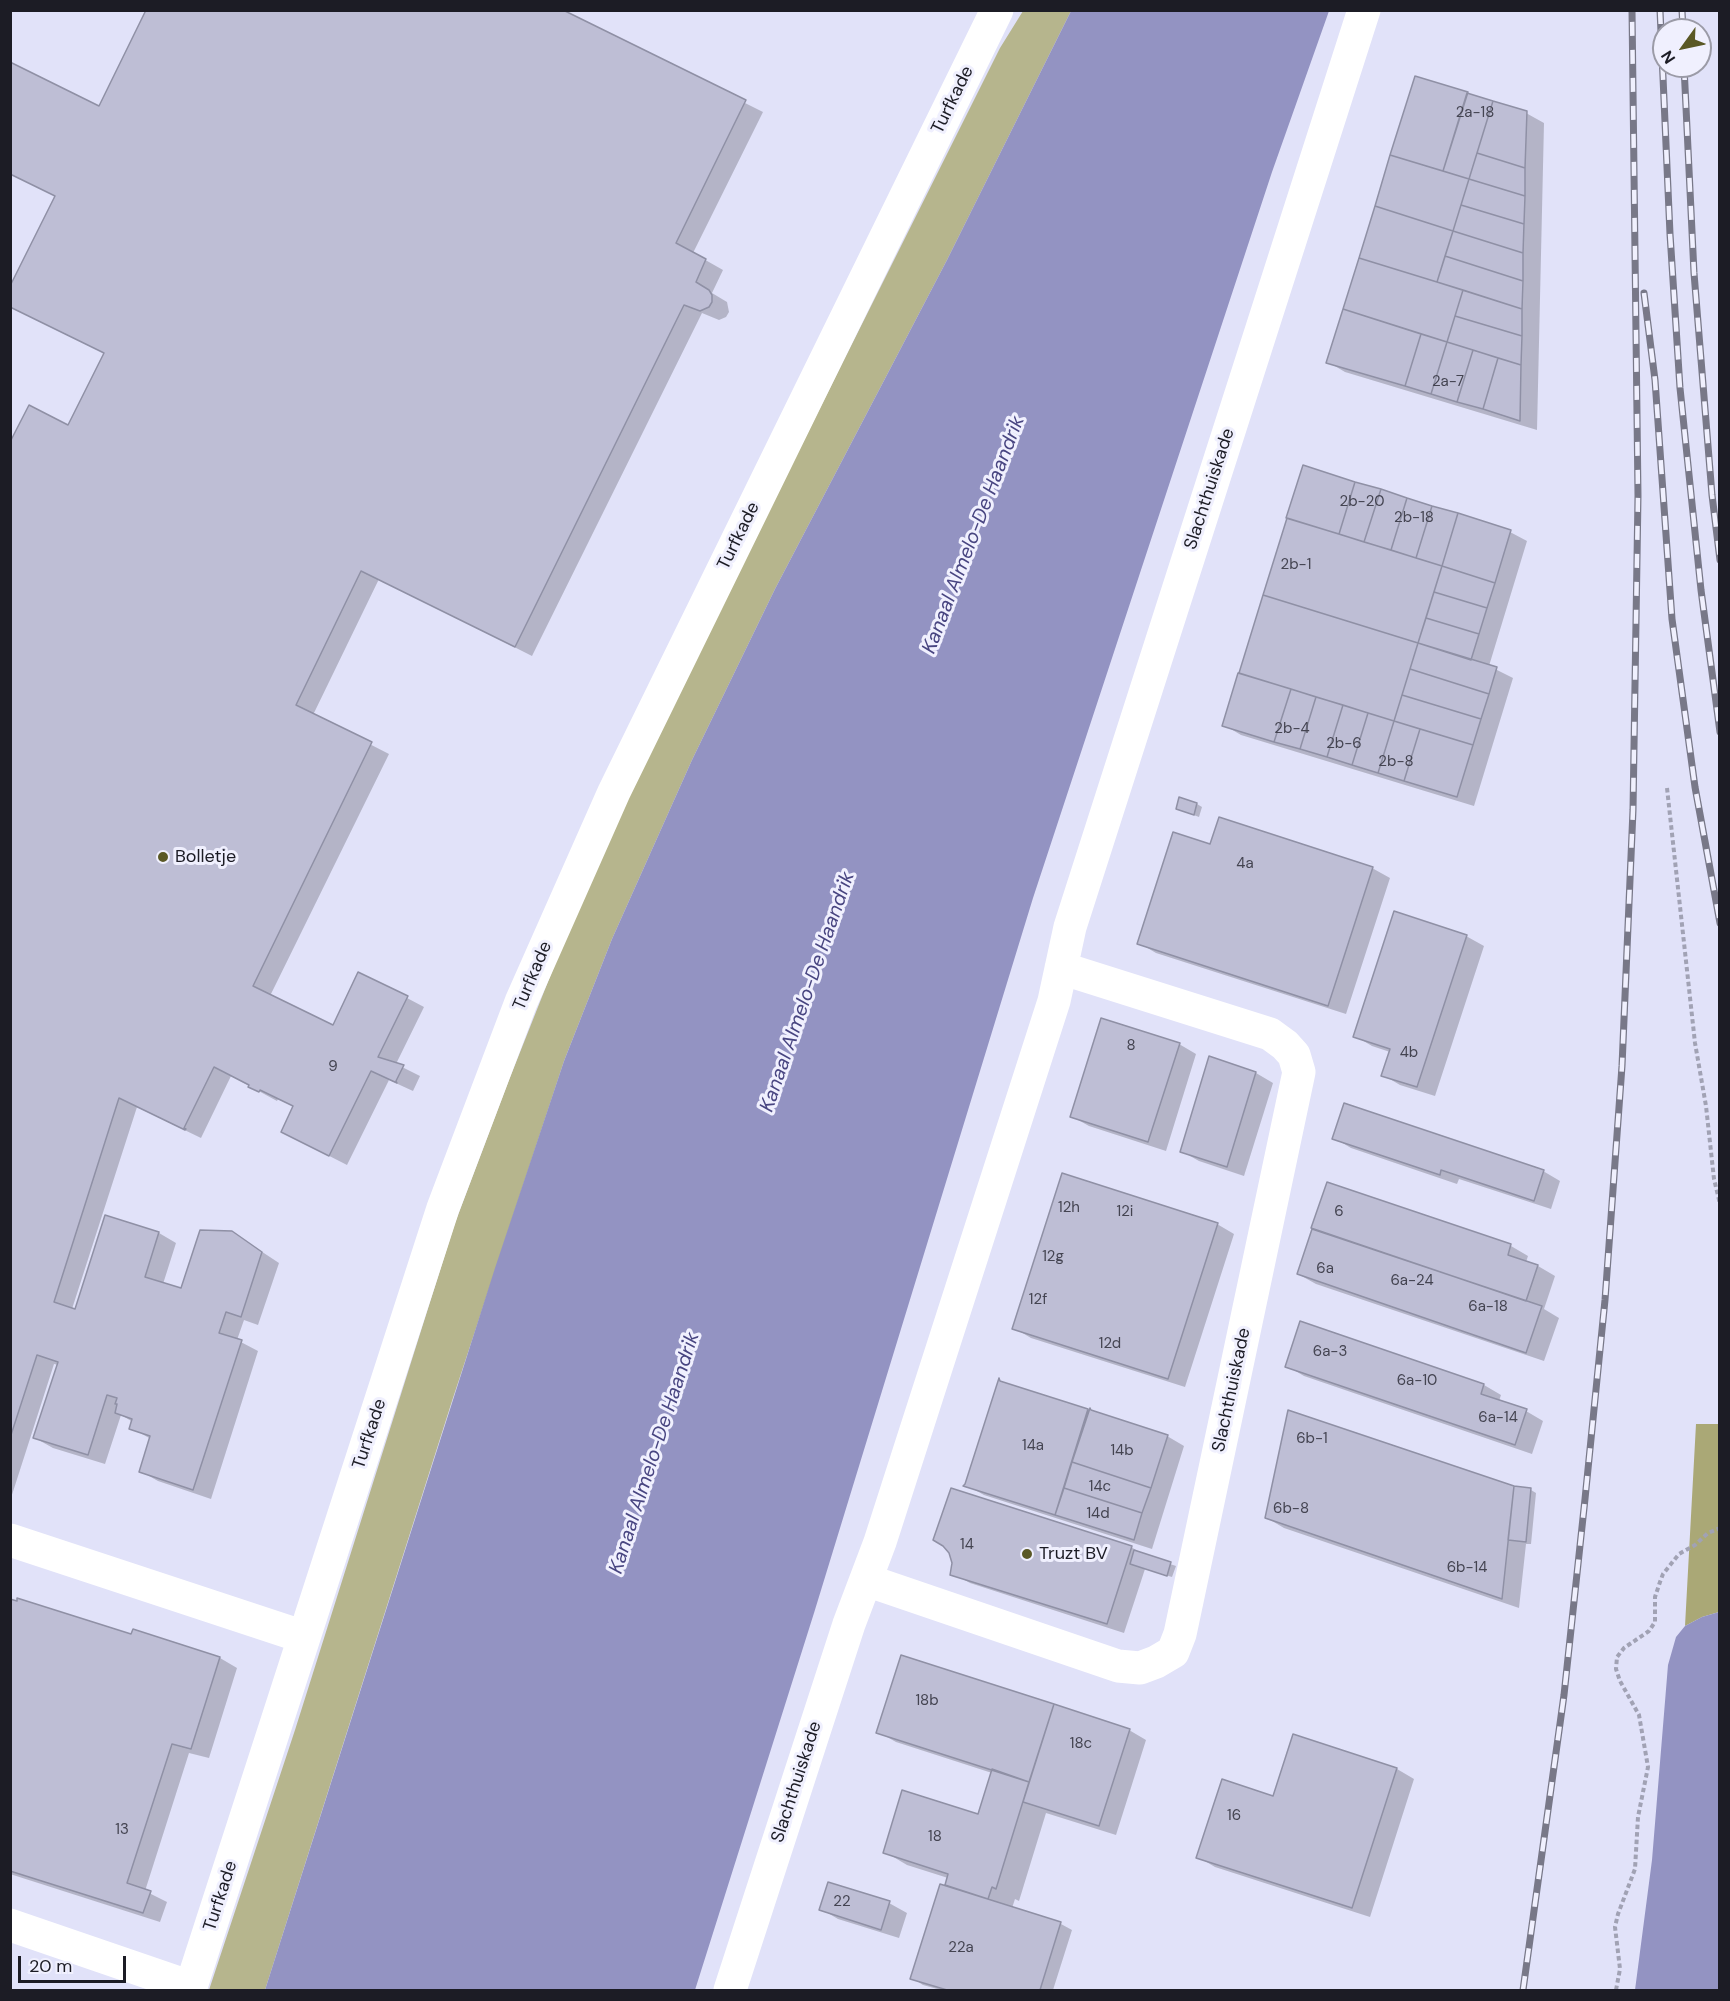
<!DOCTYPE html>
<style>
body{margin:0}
#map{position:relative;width:1730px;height:2001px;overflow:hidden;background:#e1e2f9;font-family:"DM Sans",sans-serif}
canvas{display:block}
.frame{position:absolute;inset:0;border:12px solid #1c1c25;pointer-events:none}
.north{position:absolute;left:1652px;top:18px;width:60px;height:60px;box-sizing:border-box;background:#f0f0fe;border:2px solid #9b9ba7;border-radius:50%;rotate:237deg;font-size:16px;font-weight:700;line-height:24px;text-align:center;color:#1c1c25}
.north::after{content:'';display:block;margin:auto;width:21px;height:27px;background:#5a5825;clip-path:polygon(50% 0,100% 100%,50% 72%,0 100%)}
.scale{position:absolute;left:18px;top:1956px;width:108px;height:27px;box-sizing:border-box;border:3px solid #1c1c25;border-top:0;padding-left:8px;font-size:18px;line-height:21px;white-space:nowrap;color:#1c1c25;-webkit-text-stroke:4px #f0f0fe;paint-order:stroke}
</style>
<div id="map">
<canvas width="1730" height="2001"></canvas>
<div class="frame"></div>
<div class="north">N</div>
<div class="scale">20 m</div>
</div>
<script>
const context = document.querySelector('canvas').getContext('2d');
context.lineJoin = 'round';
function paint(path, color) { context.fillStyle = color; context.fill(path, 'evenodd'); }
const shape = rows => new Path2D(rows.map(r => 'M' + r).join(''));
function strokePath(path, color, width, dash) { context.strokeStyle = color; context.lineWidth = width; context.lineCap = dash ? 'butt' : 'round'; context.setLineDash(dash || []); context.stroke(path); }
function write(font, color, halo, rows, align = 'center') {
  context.font = font + ' "DM Sans",sans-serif'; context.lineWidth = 6; context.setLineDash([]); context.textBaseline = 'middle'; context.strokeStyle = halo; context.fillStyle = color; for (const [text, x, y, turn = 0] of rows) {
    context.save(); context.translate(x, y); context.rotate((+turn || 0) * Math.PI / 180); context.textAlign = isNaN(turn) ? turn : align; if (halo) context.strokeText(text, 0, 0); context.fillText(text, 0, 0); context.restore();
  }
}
paint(shape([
 [1023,11,1071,11,947,260,775,589,692,760,612,939,564,1061,452,1401,265,1990,209,1990,295,1730,455,1223,509,1080,557,959,634,785,708,632,1000,48]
]), '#b6b58d');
paint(shape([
 [1696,1424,1719,1424,1719,1612,1702,1617,1685,1626]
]), '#aaa876');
paint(shape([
 [1071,11,1329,11,1272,172,1033,898,814,1613,695,1990,265,1990,495,1268,564,1061,612,939,692,760,775,589,947,260],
 [1719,1612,1719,1990,1635,1990,1652,1860,1668,1665,1676,1637,1685,1626,1702,1617]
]), '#9393c2');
paint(shape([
 [559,10,763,112,693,253,723,270,712,293,727,302,729,312,726,317,719,320,702,313,532,656,379,579,313,715,389,754,270,996,334,1027,407,998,424,1007,396,1064,420,1076,413,1091,389,1080,347,1165,300,1141,295,1107,278,1099,277,1101,231,1076,201,1138,137,1107,72,1309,76,1311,106,1217,159,1233,176,1243,163,1284,182,1290,232,1232,279,1263,258,1325,244,1320,237,1340,258,1351,211,1499,158,1481,140,1471,151,1439,131,1428,133,1422,121,1415,105,1464,53,1448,35,1438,59,1365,54,1364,10,1501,10,446,68,427,105,353,100,108],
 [1416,77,1526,113,1544,123,1537,430,1345,372,1328,362],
 [1304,467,1510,532,1527,541,1489,666,1513,678,1474,806,1241,735,1224,725],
 [1197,804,1202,807,1199,817,1183,811],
 [1211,846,1372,868,1390,878,1346,1014,1156,953,1139,943],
 [1466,936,1484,946,1435,1096,1400,1085,1383,1075,1390,1052,1372,1046,1355,1036],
 [1179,1044,1196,1054,1166,1151,1089,1126,1071,1116],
 [1210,1058,1256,1073,1273,1083,1244,1176,1199,1161,1181,1151],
 [1334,1138,1543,1171,1560,1181,1551,1209,1459,1179,1457,1184,1351,1148],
 [1328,1184,1511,1246,1528,1256,1526,1262,1538,1266,1555,1276,1544,1309,1559,1318,1544,1361,1316,1284,1298,1274],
 [1217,1224,1234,1234,1185,1387,1031,1338,1014,1328],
 [1287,1366,1484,1385,1501,1395,1499,1401,1526,1411,1543,1421,1532,1454,1304,1376],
 [1000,1382,1167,1436,1184,1446,1152,1549,984,1495,966,1485],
 [1513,1488,1531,1490,1536,1493,1531,1544,1526,1544,1519,1608,1284,1528,1267,1518],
 [1131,1547,1146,1556,1176,1566,1172,1577,1145,1569,1124,1633,970,1583,952,1573],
 [10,1601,132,1636,134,1631,220,1658,237,1668,209,1758,189,1753,145,1891,167,1902,160,1922,10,1874],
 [902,1657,1129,1730,1146,1740,1116,1835,1046,1813,1019,1901,1015,1899,1012,1908,1061,1924,1072,1930,1053,1990,941,1990,923,1985,912,1978,953,1888,946,1884,948,1878,907,1865,885,1852,979,1816,992,1773,896,1742,878,1732],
 [1294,1736,1397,1769,1414,1779,1370,1917,1215,1867,1198,1857,1274,1798],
 [829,1884,889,1903,907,1913,899,1938,838,1919,821,1909]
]), '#0003');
const building = shape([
 [146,10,563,10,746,100,676,243,706,259,696,282,709,290,712,295,712,302,709,307,700,311,684,305,515,647,361,571,296,705,372,742,253,986,333,1025,358,972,408,996,378,1057,404,1065,396,1081,397,1083,371,1071,329,1156,281,1132,293,1106,260,1090,259,1092,248,1087,249,1085,214,1067,184,1128,186,1129,185,1130,119,1098,54,1302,75,1309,105,1215,159,1232,145,1277,181,1288,200,1230,232,1231,262,1252,241,1317,226,1312,219,1333,242,1340,193,1490,139,1472,150,1436,129,1429,132,1419,115,1413,117,1404,115,1404,117,1398,107,1395,88,1455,33,1438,58,1362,37,1355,10,1438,10,442,29,405,68,425,104,353,10,307,10,286,55,196,10,174,10,62,99,106,146,10],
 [1415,76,1468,92,1443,171,1390,155,1415,76],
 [1467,93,1493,101,1469,179,1443,171,1467,93],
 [1493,101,1527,111,1525,168,1477,153,1493,101],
 [1477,153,1525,168,1525,196,1469,179,1477,153],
 [1390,155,1469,179,1453,231,1375,206,1390,155],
 [1469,179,1525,196,1524,224,1461,205,1469,179],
 [1461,205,1524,224,1523,253,1453,231,1461,205],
 [1375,206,1453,231,1437,282,1359,258,1375,206],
 [1453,231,1523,253,1523,281,1445,256,1453,231],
 [1445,256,1523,281,1522,309,1437,282,1445,256],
 [1359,258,1463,290,1447,342,1343,309,1359,258],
 [1463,290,1522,309,1522,336,1455,316,1463,290],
 [1343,309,1421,334,1405,386,1326,363,1343,309],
 [1455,316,1522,336,1521,365,1447,342,1455,316],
 [1421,334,1447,342,1431,394,1405,386,1421,334],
 [1447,342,1473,350,1457,402,1431,394,1447,342],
 [1473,350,1498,358,1483,409,1457,402,1473,350],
 [1498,358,1521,365,1520,421,1483,409,1498,358],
 [1303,465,1355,482,1339,534,1286,518,1303,465],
 [1355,482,1381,489,1364,542,1339,534,1355,482],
 [1381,489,1407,498,1391,550,1364,542,1381,489],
 [1407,498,1432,506,1416,558,1391,550,1407,498],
 [1432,506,1458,513,1442,566,1416,558,1432,506],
 [1458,513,1511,530,1495,583,1442,566,1458,513],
 [1287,518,1442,566,1418,643,1263,595,1287,518],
 [1442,566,1495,583,1487,608,1434,592,1442,566],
 [1434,592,1487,608,1479,634,1426,618,1434,592],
 [1263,595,1418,643,1394,721,1239,673,1263,595],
 [1426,618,1479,634,1471,660,1418,643,1426,618],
 [1418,643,1497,667,1489,694,1410,669,1418,643],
 [1410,669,1489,694,1481,719,1402,695,1410,669],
 [1238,673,1291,689,1274,742,1222,726,1238,673],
 [1291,689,1316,697,1300,749,1274,742,1291,689],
 [1402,695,1481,719,1473,745,1394,721,1402,695],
 [1316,697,1343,705,1327,757,1300,749,1316,697],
 [1343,705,1368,713,1352,765,1327,757,1343,705],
 [1368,713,1394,721,1378,773,1352,765,1368,713],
 [1394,721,1420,729,1404,781,1378,773,1394,721],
 [1420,729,1473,745,1457,797,1404,781,1420,729],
 [1179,797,1197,803,1194,815,1176,809,1179,797],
 [1219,817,1373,867,1328,1006,1137,944,1173,832,1210,844,1219,817],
 [1394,911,1467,935,1417,1087,1381,1076,1390,1049,1353,1037,1394,911],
 [1101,1018,1180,1043,1148,1142,1070,1117,1101,1018],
 [1209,1056,1256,1072,1227,1167,1180,1152,1209,1056],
 [1344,1103,1544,1170,1534,1201,1441,1170,1440,1175,1332,1139,1344,1103],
 [1062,1173,1218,1223,1168,1379,1012,1329,1062,1173],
 [1327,1182,1511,1244,1508,1255,1538,1265,1526,1301,1311,1228,1327,1182],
 [1312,1229,1542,1306,1526,1353,1297,1274,1312,1229],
 [1300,1321,1484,1384,1481,1394,1527,1409,1515,1445,1285,1367,1300,1321],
 [999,1378,1000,1381,1088,1409,1055,1515,963,1486,965,1484,999,1378],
 [1090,1408,1091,1410,1168,1435,1151,1488,1072,1462,1090,1408],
 [1288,1410,1514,1486,1502,1599,1265,1518,1288,1410],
 [1072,1462,1151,1488,1142,1513,1064,1488,1072,1462],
 [1514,1486,1531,1488,1526,1542,1508,1540,1514,1486],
 [951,1488,1132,1546,1107,1624,950,1575,952,1563,949,1553,943,1546,933,1540,951,1488],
 [1064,1488,1142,1513,1134,1540,1055,1515,1064,1488],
 [1134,1550,1171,1562,1167,1576,1130,1564,1134,1550],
 [17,1598,131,1634,133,1629,220,1657,191,1749,172,1744,127,1883,151,1891,143,1913,10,1871,10,1599,17,1601,17,1598],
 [901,1655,1054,1704,1029,1782,876,1733,901,1655],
 [1054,1704,1130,1729,1099,1826,1023,1802,1054,1704],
 [1293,1734,1397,1768,1352,1908,1196,1858,1222,1779,1273,1796,1293,1734],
 [992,1769,1029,1782,996,1889,992,1887,988,1899,945,1885,948,1874,883,1853,902,1790,978,1814,992,1769],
 [828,1882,890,1901,881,1930,819,1910,828,1882],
 [940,1884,1061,1922,1040,1990,947,1990,910,1979,940,1884]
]);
paint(building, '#bebed5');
strokePath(building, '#8f90a5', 1.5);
strokePath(shape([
 [1667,788,1695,1043,1706,1106,1714,1179,1720,1204],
 [1616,1990,1620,1969,1615,1927,1618,1914,1635,1869,1638,1817,1648,1767,1639,1715,1620,1681,1616,1669,1617,1657,1624,1648,1649,1631,1655,1622,1655,1597,1660,1582,1663,1574,1679,1554,1695,1545,1708,1533,1720,1528]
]), '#a1a2b4', 4, [4.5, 3]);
strokePath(shape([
 [10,1540,304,1637],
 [866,1580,1118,1666,1140,1668,1156,1662,1173,1652,1180,1634,1299,1072,1294,1055,1285,1045,1270,1034,1061,968],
 [10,1925,191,1987],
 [190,1990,443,1208,521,1002,614,792,997,10],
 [730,1990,849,1624,880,1542,1054,1001,1070,927,1364,10]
]), '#fff', 33);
const rail = shape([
 [1660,10,1670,234,1680,388,1701,590,1720,732],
 [1682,10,1683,30],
 [1684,66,1694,273,1712,495,1720,560],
 [1644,293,1655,380,1672,619,1695,787,1720,923],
 [1523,1990,1564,1695,1585,1499,1605,1300,1622,1066,1633,810,1638,496,1632,10]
]);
strokePath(rail, '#787888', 7);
strokePath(rail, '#f0f0fe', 4.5, [14]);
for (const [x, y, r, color] of [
 [163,857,6,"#5a5825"],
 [1027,1554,6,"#5a5825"]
]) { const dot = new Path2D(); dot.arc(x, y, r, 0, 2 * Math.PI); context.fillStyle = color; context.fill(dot); strokePath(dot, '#f0f0fe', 2); }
write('15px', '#444451', null, [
 ["2a-18",1475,113],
 ["2a-7",1448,382],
 ["2b-20",1362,502],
 ["2b-18",1414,518],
 ["2b-1",1296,565],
 ["2b-4",1292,729],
 ["2b-6",1344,744],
 ["2b-8",1396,762],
 ["4a",1245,864],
 ["8",1131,1046],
 ["4b",1409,1053],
 ["9",333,1067],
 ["12h",1069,1208],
 ["12i",1125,1212],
 ["6",1339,1212],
 ["12g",1053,1257],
 ["6a",1325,1269],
 ["6a-24",1412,1281],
 ["12f",1038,1300],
 ["6a-18",1488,1307],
 ["12d",1110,1344],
 ["6a-3",1330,1352],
 ["6a-10",1417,1381],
 ["6a-14",1498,1418],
 ["6b-1",1312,1439],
 ["14a",1033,1446],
 ["14b",1122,1451],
 ["14c",1100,1487],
 ["6b-8",1291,1509],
 ["14d",1098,1514],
 ["14",967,1545],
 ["6b-14",1467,1568],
 ["18b",927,1701],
 ["18c",1081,1744],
 ["16",1234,1816],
 ["13",122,1830],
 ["18",935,1837],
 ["22",842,1902],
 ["22a",961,1948]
]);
write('18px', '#1c1c25', '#f0f0fe', [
 ["Turfkade",953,100,-64],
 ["Slachthuiskade",1210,489,-72],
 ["Turfkade",739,536,-64],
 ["Turfkade",533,976,-67],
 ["Slachthuiskade",1232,1390,-78],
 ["Turfkade",370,1434,-72],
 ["Slachthuiskade",797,1782,-72],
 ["Turfkade",221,1896,-72]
]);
write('18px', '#1c1c25', '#f0f0fe', [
 ["Bolletje",175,857],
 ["Truzt BV",1039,1554]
], 'left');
write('italic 20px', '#484581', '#f0f0fe', [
 ["Kanaal Almelo-De Haandrik",974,535,-69],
 ["Kanaal Almelo-De Haandrik",808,992,-71],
 ["Kanaal Almelo-De Haandrik",655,1453,-72]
]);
</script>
